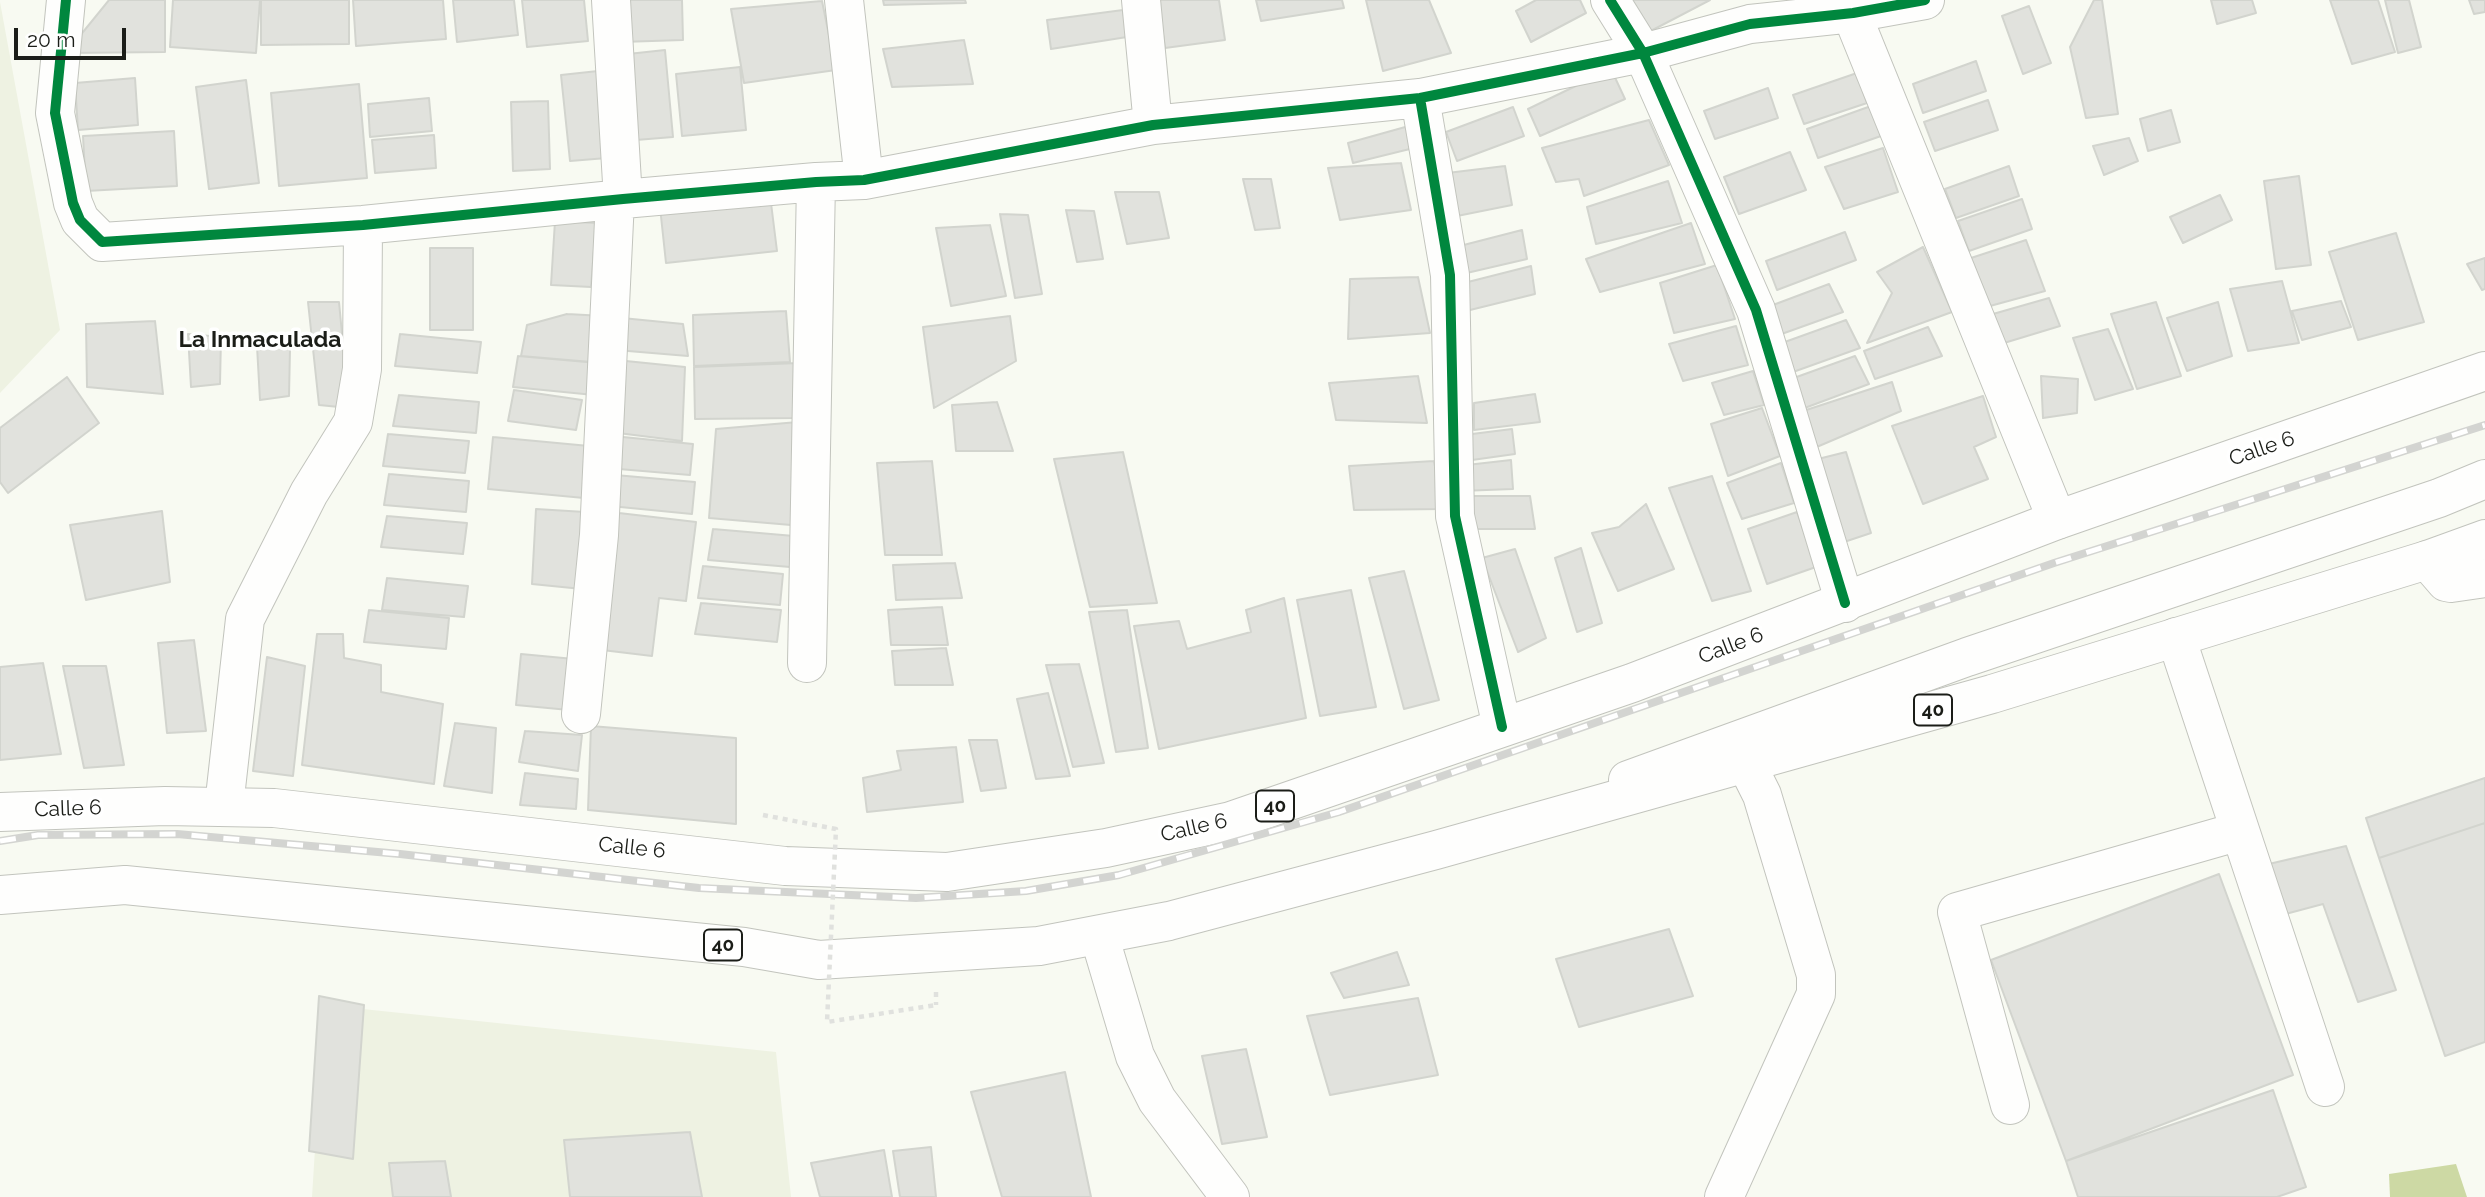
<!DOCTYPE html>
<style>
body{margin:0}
#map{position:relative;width:2485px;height:1197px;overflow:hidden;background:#f8faf2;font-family:Raleway,sans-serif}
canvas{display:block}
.scale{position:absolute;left:14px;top:28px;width:112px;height:32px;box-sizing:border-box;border:4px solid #1b1d18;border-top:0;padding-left:9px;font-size:21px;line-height:24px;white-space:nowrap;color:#1b1d18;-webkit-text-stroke:5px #fff;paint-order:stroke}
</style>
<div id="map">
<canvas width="2485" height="1197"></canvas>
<div class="scale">20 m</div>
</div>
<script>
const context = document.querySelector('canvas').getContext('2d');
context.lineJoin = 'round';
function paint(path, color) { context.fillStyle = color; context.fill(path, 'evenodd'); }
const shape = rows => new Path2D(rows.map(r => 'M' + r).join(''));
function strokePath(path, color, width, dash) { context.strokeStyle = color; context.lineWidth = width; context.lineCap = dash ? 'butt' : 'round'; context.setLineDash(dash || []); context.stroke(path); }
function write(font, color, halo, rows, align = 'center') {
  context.font = font + ' Raleway,sans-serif'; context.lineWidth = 7; context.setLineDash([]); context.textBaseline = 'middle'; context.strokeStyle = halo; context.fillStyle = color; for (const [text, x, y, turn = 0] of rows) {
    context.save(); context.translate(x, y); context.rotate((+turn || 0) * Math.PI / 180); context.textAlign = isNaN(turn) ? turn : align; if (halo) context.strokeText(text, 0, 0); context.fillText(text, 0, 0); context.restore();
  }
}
paint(shape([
 [0,2,60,330,0,393],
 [324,1005,776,1052,791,1197,312,1197]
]), '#eef2e2');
paint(shape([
 [2456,1164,2467,1197,2390,1197,2389,1174]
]), '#cdd9a4');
const building = shape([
 [109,0,165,0,165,52,66,53,109,0],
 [173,0,260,0,256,53,170,47,173,0],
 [261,0,349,0,349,44,261,45,261,0],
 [353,0,443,0,446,39,356,46,353,0],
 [453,0,514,0,518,35,457,42,453,0],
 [522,0,584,0,588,41,527,47,522,0],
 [620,0,682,0,683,40,621,42,620,0],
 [883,0,965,0,966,3,884,5,883,0],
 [1158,0,1219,0,1225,40,1165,48,1158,0],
 [1256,0,1342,0,1344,8,1261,21,1256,0],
 [1366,0,1429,0,1451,53,1383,71,1366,0],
 [1536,0,1580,0,1586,13,1531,42,1516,11,1536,0],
 [1625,0,1710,0,1643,35,1625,0],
 [2094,0,2102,0,2118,114,2086,118,2070,47,2094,0],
 [2211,0,2252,0,2256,13,2217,24,2211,0],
 [2330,0,2378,0,2395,52,2352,64,2330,0],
 [2385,0,2409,0,2421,47,2398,53,2385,0],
 [2469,0,2485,0,2485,12,2474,14,2469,0],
 [822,1,836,70,744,83,731,9,822,1],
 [2029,6,2051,63,2023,74,2002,16,2029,6],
 [1123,10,1127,37,1051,49,1047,20,1123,10],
 [964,40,973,84,892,87,883,49,964,40],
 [665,50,673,137,636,140,628,54,665,50],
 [1976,61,1986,91,1923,113,1913,84,1976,61],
 [740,67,746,130,682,136,676,74,740,67],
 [1611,69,1625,99,1540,136,1528,109,1611,69],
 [598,71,607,158,570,161,561,75,598,71],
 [1857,73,1867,103,1804,124,1793,95,1857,73],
 [135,78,138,125,78,130,75,83,135,78],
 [246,80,259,183,209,189,196,87,246,80],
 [359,84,367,178,279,186,271,93,359,84],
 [1768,88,1778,118,1715,139,1704,111,1768,88],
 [429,98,432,131,370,137,368,104,429,98],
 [1988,100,1998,130,1935,151,1924,122,1988,100],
 [548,101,550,169,513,171,511,102,548,101],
 [1871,106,1881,136,1818,158,1807,129,1871,106],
 [1513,107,1524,136,1457,161,1446,132,1513,107],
 [2171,110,2180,142,2148,151,2140,119,2171,110],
 [1649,120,1669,165,1584,196,1579,179,1556,182,1542,148,1649,120],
 [1416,124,1422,146,1353,163,1348,143,1416,124],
 [174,131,177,186,86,191,83,136,174,131],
 [434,135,436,168,375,173,372,140,434,135],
 [2129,138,2138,161,2104,175,2093,146,2129,138],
 [1883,148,1898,192,1844,209,1825,167,1883,148],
 [1790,152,1806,190,1739,214,1724,177,1790,152],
 [1401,163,1411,210,1340,220,1328,168,1401,163],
 [1505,166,1512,205,1452,217,1439,174,1505,166],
 [2009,166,2019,196,1956,218,1945,189,2009,166],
 [2299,176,2311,265,2276,269,2264,181,2299,176],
 [1243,179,1271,179,1280,228,1255,230,1243,179],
 [1668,181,1682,223,1596,244,1587,207,1668,181],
 [1115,192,1159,192,1169,238,1127,244,1115,192],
 [770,195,777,251,666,263,660,207,770,195],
 [2220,195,2232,220,2183,243,2170,217,2220,195],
 [2022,199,2032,229,1969,251,1958,221,2022,199],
 [1066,210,1094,211,1103,259,1077,262,1066,210],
 [1000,214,1028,215,1042,294,1015,298,1000,214],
 [555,221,596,223,591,287,551,285,555,221],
 [1691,223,1705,264,1600,292,1586,259,1691,223],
 [990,225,1006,296,951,306,936,228,990,225],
 [1522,230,1527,259,1458,275,1452,248,1522,230],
 [1845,232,1856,260,1777,290,1766,261,1845,232],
 [2396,233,2424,322,2358,340,2329,252,2396,233],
 [2026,240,2045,291,1990,306,1971,258,2026,240],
 [1923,247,1952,312,1867,343,1892,293,1877,272,1923,247],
 [430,248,473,248,473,330,430,330,430,248],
 [2485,258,2485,289,2482,290,2467,264,2485,258],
 [1717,265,1735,319,1674,333,1660,283,1717,265],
 [1531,266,1535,294,1466,311,1460,284,1531,266],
 [1418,277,1430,333,1348,339,1350,279,1418,277],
 [2282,281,2299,343,2248,351,2230,289,2282,281],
 [1829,284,1843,312,1776,336,1765,308,1829,284],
 [2049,298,2060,326,2004,343,1993,314,2049,298],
 [2341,301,2351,327,2302,340,2292,311,2341,301],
 [308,302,339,302,349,408,319,405,308,302],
 [2156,302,2181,376,2137,389,2111,314,2156,302],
 [2218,302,2232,356,2187,371,2167,318,2218,302],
 [786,311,790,362,694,366,693,315,786,311],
 [567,314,604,316,603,363,521,356,527,325,567,314],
 [1010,316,1016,361,934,408,923,327,1010,316],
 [612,317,683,324,688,356,616,350,612,317],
 [1846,320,1860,348,1793,372,1782,343,1846,320],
 [155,321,163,394,87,387,86,324,155,321],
 [1736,326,1748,365,1683,381,1669,344,1736,326],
 [1928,327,1942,356,1875,379,1864,351,1928,327],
 [2108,329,2133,389,2095,400,2073,338,2108,329],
 [188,334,221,337,220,384,191,387,188,334],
 [400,334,481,342,477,373,395,366,400,334],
 [257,346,290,349,289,396,260,400,257,346],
 [518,356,598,363,594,395,513,387,518,356],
 [1855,356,1869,384,1802,409,1791,379,1855,356],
 [616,360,685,367,682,441,610,432,616,360],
 [799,363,797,418,695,419,694,367,799,363],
 [1753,371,1764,405,1724,415,1712,383,1753,371],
 [1418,376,1427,423,1336,420,1329,383,1418,376],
 [2041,376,2078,379,2077,413,2043,418,2041,376],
 [67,377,99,423,8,493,0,482,0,428,67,377],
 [1892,382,1901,411,1812,449,1797,413,1892,382],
 [514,390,582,400,576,430,508,421,514,390],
 [1535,394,1540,422,1474,430,1474,403,1535,394],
 [399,395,479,402,476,433,393,426,399,395],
 [1983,396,1996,437,1974,447,1988,479,1923,504,1892,426,1983,396],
 [997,402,1013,451,956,451,952,405,997,402],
 [1762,408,1780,456,1728,476,1711,424,1762,408],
 [798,422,791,525,709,518,716,429,798,422],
 [1512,429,1515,454,1472,460,1472,434,1512,429],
 [388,434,469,441,465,473,383,466,388,434],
 [613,436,693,444,690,475,607,468,613,436],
 [493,437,589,446,584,498,488,489,493,437],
 [1123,452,1157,603,1090,607,1054,459,1123,452],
 [1846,452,1871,533,1841,543,1814,460,1846,452],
 [1511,460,1513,489,1460,491,1458,466,1511,460],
 [932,461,942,555,885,555,877,463,932,461],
 [1434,461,1443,509,1354,510,1349,466,1434,461],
 [1781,463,1794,503,1742,519,1727,483,1781,463],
 [389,474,469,481,466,512,384,505,389,474],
 [615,475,695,482,692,514,610,506,615,475],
 [1712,476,1751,591,1712,601,1669,488,1712,476],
 [1469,496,1530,496,1535,529,1473,529,1469,496],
 [1646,504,1674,569,1618,591,1592,533,1619,527,1646,504],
 [536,509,585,512,582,589,532,584,536,509],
 [162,511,170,582,86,600,70,525,162,511],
 [1797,512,1816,567,1767,584,1748,529,1797,512],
 [619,513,696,522,686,601,659,598,652,656,602,650,619,513],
 [387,516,467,523,463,554,381,547,387,516],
 [713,529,794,536,790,567,708,560,713,529],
 [1581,548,1602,623,1577,632,1555,558,1581,548],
 [1515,549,1546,638,1518,652,1482,558,1515,549],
 [955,563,962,598,896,600,893,565,955,563],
 [703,566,783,574,780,605,698,598,703,566],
 [1404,571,1439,700,1404,709,1369,578,1404,571],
 [387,578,468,586,464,617,382,610,387,578],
 [1351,590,1376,707,1320,716,1297,600,1351,590],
 [1284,598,1306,718,1159,749,1134,626,1179,621,1187,649,1251,632,1246,610,1284,598],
 [701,603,781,610,777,642,695,634,701,603],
 [942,607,948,645,891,645,888,610,942,607],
 [369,610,449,618,446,649,364,642,369,610],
 [1127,610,1148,748,1116,752,1089,612,1127,610],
 [317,634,343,634,344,658,381,665,381,692,443,704,434,784,302,765,317,634],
 [194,640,206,731,167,733,158,643,194,640],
 [946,648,953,685,895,685,892,651,946,648],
 [521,654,574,659,569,710,516,705,521,654],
 [267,657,305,666,293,776,253,771,267,657],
 [43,663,61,754,0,760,0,667,43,663],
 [1079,664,1104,763,1073,767,1046,665,1079,664],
 [63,666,106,666,124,765,84,768,63,666],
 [1048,693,1070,776,1036,779,1017,699,1048,693],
 [455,723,496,728,492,793,444,786,455,723],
 [591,726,736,738,736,824,588,810,591,726],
 [525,731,582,735,578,771,519,762,525,731],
 [969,740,997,740,1006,788,981,791,969,740],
 [956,747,963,802,867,812,863,778,901,770,897,751,956,747],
 [525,773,578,779,576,809,520,805,525,773],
 [2485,778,2485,823,2379,858,2366,818,2485,778],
 [2485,823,2485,1042,2445,1056,2379,858,2485,823],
 [2346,846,2396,990,2358,1002,2323,904,2278,916,2256,867,2346,846],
 [2219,874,2293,1075,2066,1161,1991,960,2219,874],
 [1669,929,1693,996,1579,1027,1556,959,1669,929],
 [1397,952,1409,985,1344,998,1331,973,1397,952],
 [319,996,364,1005,353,1159,309,1151,319,996],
 [1418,998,1438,1075,1330,1095,1307,1016,1418,998],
 [1246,1049,1267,1137,1222,1144,1202,1056,1246,1049],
 [1065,1072,1091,1197,1002,1197,971,1092,1065,1072],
 [2273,1090,2306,1187,2277,1197,2078,1197,2066,1161,2273,1090],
 [690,1132,702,1197,570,1197,564,1140,690,1132],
 [931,1147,936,1197,900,1197,893,1151,931,1147],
 [884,1150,892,1197,820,1197,811,1163,884,1150],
 [445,1161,451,1197,393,1197,389,1163,445,1161]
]);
paint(building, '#e1e2dd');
strokePath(building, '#d2d4ce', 2);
const minor = shape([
 [66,0,55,113,73,203,80,220,102,242,363,225,623,199,816,182,864,180,1153,125,1420,98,1643,53,1750,24,1853,13,1925,0],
 [611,0,623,199],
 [844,0,864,180],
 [1141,0,1153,125],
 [1610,0,1643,53,1756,310,1845,603],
 [1846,0,2057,520],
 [1420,98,1450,275,1455,516,1502,727],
 [2427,560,2446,582,2451,583,2485,578],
 [2176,637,2325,1087],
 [807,663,816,182],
 [581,714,599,535,615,200],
 [224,806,245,619,309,493,353,422,362,369,363,225],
 [1099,935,1135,1056,1157,1100,1230,1197],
 [2010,1105,1957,912,2240,831],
 [1724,1197,1816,994,1816,975,1762,795,1746,763]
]);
const major = shape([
 [1628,780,1967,657,2439,498,2485,479]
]);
const highway = shape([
 [0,812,165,806,274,808,785,866,947,872,1106,848,1231,821,1632,683,2057,520,2485,371],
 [0,895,125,885,744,947,819,960,1039,946,1169,921,1436,850,1746,763,1992,694,2427,560,2485,539]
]);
strokePath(minor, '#c2c4bd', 40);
strokePath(major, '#c2c4bd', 40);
strokePath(highway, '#c2c4bd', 40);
strokePath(shape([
 [936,992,936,1005]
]), '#e0e1de', 4.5, [5, 5]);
strokePath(minor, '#fefefd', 38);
strokePath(major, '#fefefd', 38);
strokePath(highway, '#fefefd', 38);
const rail = shape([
 [0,841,38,835,177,834,400,854,699,888,916,898,1026,891,1119,875,1339,812,2054,563,2485,425]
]);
strokePath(rail, '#d3d4d1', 8);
strokePath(rail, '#fff', 5, [16]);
strokePath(shape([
 [763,815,836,829,827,1022,936,1005]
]), '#e0e1de', 4.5, [5, 5]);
strokePath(shape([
 [66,0,55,113,73,203,80,220,102,242,363,225,623,199,816,182,864,180,1153,125,1420,98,1643,53,1750,24,1853,13,1925,0],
 [1610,0,1643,53,1756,310,1845,603],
 [1420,98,1450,275,1455,516,1502,727]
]), '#00873e', 10);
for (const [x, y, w] of [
 [1933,710,38],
 [1275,806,38],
 [723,945,38]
]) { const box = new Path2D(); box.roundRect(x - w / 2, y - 15.5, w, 31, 5); context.fillStyle = '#fff'; context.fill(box); strokePath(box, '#1b1d18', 2); }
write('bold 19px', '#1b1d18', null, [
 ["40",1933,710],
 ["40",1275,806],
 ["40",723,945]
]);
write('21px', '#1b1d18', '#fff', [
 ["Calle 6",2262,449,-19],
 ["Calle 6",1731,646,-21],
 ["Calle 6",68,809,-2],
 ["Calle 6",1194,828,-13],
 ["Calle 6",632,848,6]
]);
write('bold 23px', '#1b1d18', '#fff', [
 ["La Inmaculada",260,340]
]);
</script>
